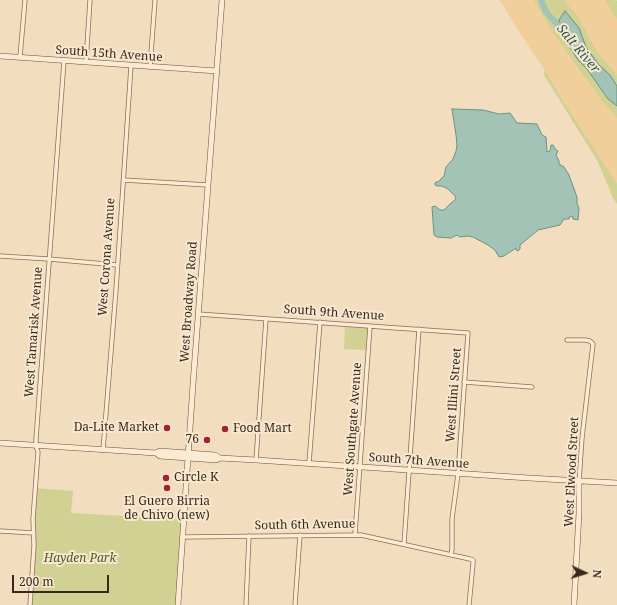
<!DOCTYPE html>
<style>
body{margin:0}
#map{position:relative;width:617px;height:605px;overflow:hidden;background:#f2ddbf;font-family:"Noto Serif",serif}
canvas{display:block}
.north{position:absolute;left:565px;top:553px;width:40px;height:40px;-webkit-text-stroke:3px #f8e8d0;paint-order:stroke;rotate:94deg;font-size:11px;font-weight:700;line-height:16px;text-align:center;color:#3a271c}
.north::after{content:'';display:block;margin:auto;width:14px;height:18px;background:#3a271c;clip-path:polygon(50% 0,100% 100%,50% 72%,0 100%)}
.scale{position:absolute;left:12px;top:575px;width:97px;height:18px;box-sizing:border-box;border:2px solid #3a271c;border-top:0;padding-left:5px;font-size:12px;line-height:14px;white-space:nowrap;color:#3a271c;-webkit-text-stroke:3px #f8e8d0;paint-order:stroke}
</style>
<div id="map">
<canvas width="617" height="605"></canvas>
<div class="north">N</div>
<div class="scale">200 m</div>
</div>
<script>
const context = document.querySelector('canvas').getContext('2d');
context.lineJoin = 'round';
function paint(path, color) { context.fillStyle = color; context.fill(path, 'evenodd'); }
const shape = rows => new Path2D(rows.map(r => 'M' + r).join(''));
function strokePath(path, color, width, dash) { context.strokeStyle = color; context.lineWidth = width; context.lineCap = dash ? 'butt' : 'round'; context.setLineDash(dash || []); context.stroke(path); }
function write(font, color, halo, rows, align = 'center') {
  context.font = font + ' "Noto Serif",serif'; context.lineWidth = 4; context.setLineDash([]); context.textBaseline = 'middle'; context.strokeStyle = halo; context.fillStyle = color; for (const [text, x, y, turn = 0] of rows) {
    context.save(); context.translate(x, y); context.rotate((+turn || 0) * Math.PI / 180); context.textAlign = isNaN(turn) ? turn : align; if (halo) context.strokeText(text, 0, 0); context.fillText(text, 0, 0); context.restore();
  }
}
paint(shape([
 [506,0,616,0,617,1,617,204,613,198,598,162,544,75,544,66],
 [345,327,368,328,366,350,344,349],
 [35,488,73,491,71,513,183,519,178,605,30,605]
]), '#d0d193');
paint(shape([
 [500,0,534,0,551,30,600,98,617,118,617,184,559,95,547,74,516,27],
 [563,0,605,0,617,19,617,75,597,52,577,15]
]), '#f0cf9a');
const water = shape([
 [565,11,579,28,586,47,599,65,610,75,617,86,617,106,608,99,587,69,578,60,564,38,559,20,565,11],
 [452,109,483,110,499,114,510,113,517,123,537,124,542,135,546,137,547,152,550,151,551,145,553,145,555,149,558,151,556,155,559,161,559,164,564,167,569,175,577,197,577,204,579,208,578,220,573,219,573,217,570,216,569,219,564,219,560,225,538,230,520,245,520,249,518,251,516,250,516,248,504,256,499,257,495,250,488,245,473,237,468,236,460,237,457,235,451,238,437,237,434,235,432,207,435,206,440,210,444,210,450,204,456,199,455,196,448,189,442,186,438,186,435,185,435,183,436,182,438,182,444,176,446,167,453,159,456,151,457,145,456,135,452,109]
]);
paint(water, '#a3c3b6');
strokePath(water, '#699283', 1);
strokePath(shape([
 [541,0,546,12,566,34]
]), '#a3c3b6', 6);
const street = shape([
 [20,57,25,0],
 [86,62,90,0],
 [150,67,155,0],
 [123,180,208,185],
 [0,256,49,259,117,265],
 [198,314,468,333,458,474,452,519,452,549,451,555],
 [567,340,585,340,590,341,593,344,582,438,579,482],
 [464,382,532,387],
 [103,450,116,290,131,66],
 [256,460,266,319],
 [309,463,320,322],
 [0,531,34,533],
 [355,534,370,326],
 [183,537,361,535,470,559,473,560,473,564,469,605],
 [404,544,419,329],
 [30,605,34,546,33,519,38,452,36,446,36,439,64,61],
 [246,605,249,536],
 [295,605,300,535]
]);
const secondary = shape([
 [0,56,217,71],
 [0,443,156,453,160,451,215,455,220,458],
 [156,453,160,456,216,460,220,458,256,460,529,478,617,483],
 [178,605,193,384,222,0],
 [574,605,579,513,579,482]
]);
strokePath(street, '#8c6d56', 5);
strokePath(secondary, '#6e4e39', 6);
strokePath(street, '#fcebd3', 3.5);
strokePath(secondary, '#fcebd3', 5);
for (const [x, y, r, color] of [
 [167,428,4,"#a12130"],
 [225,429,4,"#a12130"],
 [207,440,4,"#a12130"],
 [166,478,4,"#a12130"],
 [167,488,4,"#a12130"]
]) { const dot = new Path2D(); dot.arc(x, y, r, 0, 2 * Math.PI); context.fillStyle = color; context.fill(dot); strokePath(dot, '#f8e8d0', 1.5); }
write('12px', '#3a271c', '#f8e8d0', [
 ["South 15th Avenue",109,54,4],
 ["West Corona Avenue",107,257,-86],
 ["West Broadway Road",189,302,-86],
 ["South 9th Avenue",334,313,4],
 ["West Tamarisk Avenue",34,332,-86],
 ["West Illini Street",454,395,-86],
 ["West Southgate Avenue",353,429,-86],
 ["South 7th Avenue",419,461,4],
 ["West Elwood Street",572,472,-87],
 ["South 6th Avenue",305,525,-1]
]);
write('12px', '#3a271c', '#f8e8d0', [
 ["Da-Lite Market",159,428],
 ["Food Mart",233,429,"left"],
 ["76",199,440],
 ["Circle K",174,478,"left"],
 ["El Guero Birria",167,502,"center"],
 ["de Chivo (new)",167,516,"center"]
], 'right');
write('italic 12px', '#515920', '#f8e8d0', [
 ["Hayden Park",80,559]
]);
write('italic 13px', '#2a5c53', '#f8e8d0', [
 ["Salt River",578,49,50]
]);
</script>
